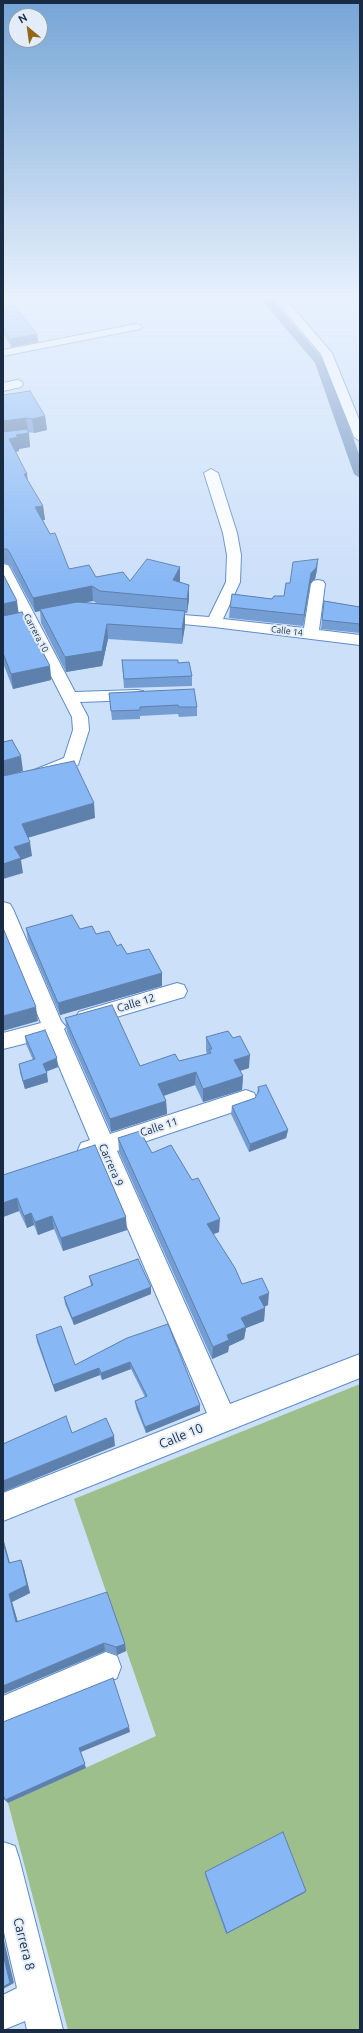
<!DOCTYPE html>
<style>
body{margin:0}
#map{position:relative;width:363px;height:2033px;overflow:hidden;background:#cde0fa;font-family:Ubuntu,sans-serif}
canvas{display:block}
.frame{position:absolute;inset:0;border:4px solid #182b43;pointer-events:none}
.north{position:absolute;left:8px;top:8px;width:40px;height:40px;box-sizing:border-box;background:#e3edfa;border:1px solid #929fb1;border-radius:50%;rotate:331deg;font-size:11px;font-weight:700;line-height:16px;text-align:center;color:#182b43}
.north::after{content:'';display:block;margin:auto;width:14px;height:18px;background:#956615;clip-path:polygon(50% 0,100% 100%,50% 72%,0 100%)}
</style>
<div id="map">
<canvas width="363" height="2033"></canvas>
<div class="frame"></div>
<div class="north">N</div>
</div>
<script>
const context = document.querySelector('canvas').getContext('2d');
context.lineJoin = 'round';
function paint(path, color) { context.fillStyle = color; context.fill(path, 'evenodd'); }
const shape = rows => new Path2D(rows.map(r => 'M' + r).join(''));
function strokePath(path, color, width, dash) { context.strokeStyle = color; context.lineWidth = width; context.lineCap = dash ? 'butt' : 'round'; context.setLineDash(dash || []); context.stroke(path); }
function write(font, color, halo, rows, align = 'center') {
  context.font = font + ' Ubuntu,sans-serif'; context.lineWidth = 4; context.setLineDash([]); context.textBaseline = 'middle'; context.strokeStyle = halo; context.fillStyle = color; for (const [text, x, y, turn = 0] of rows) {
    context.save(); context.translate(x, y); context.rotate((+turn || 0) * Math.PI / 180); context.textAlign = isNaN(turn) ? turn : align; if (halo) context.strokeText(text, 0, 0); context.fillText(text, 0, 0); context.restore();
  }
}
paint(shape([
 [360,1384,360,2030,68,2030,8,1803,156,1736,74,1499]
]), '#9dbf8c');
paint(shape([
 [261,299,271,299,326,362,360,457,360,478,354,474,315,363,261,299]
]), '#6b8ebc');
const minor = shape([
 [274,299,285,299,332,353,360,422,360,441,354,437,321,354,274,299],
 [136,324,140,325,142,327,140,329,3,356,3,350,136,324],
 [17,380,21,381,23,384,21,387,3,391,3,383,17,380],
 [211,469,218,473,237,533,241,555,240,582,223,619,304,628,311,584,313,581,318,580,323,581,325,584,319,630,360,635,360,645,214,627,152,621,149,618,152,615,157,613,209,617,226,582,227,555,223,533,204,473,211,469],
 [3,564,8,565,10,568,75,692,137,690,143,691,145,695,143,699,137,700,80,702,88,717,89,730,78,765,68,771,45,779,3,790,3,778,34,770,64,758,73,730,72,717,3,582,3,564],
 [3,902,10,904,13,909,61,1021,66,1027,64,1029,110,1134,246,1090,254,1093,257,1099,254,1105,117,1151,230,1404,360,1354,360,1378,3,1521,3,1493,207,1413,97,1157,89,1160,81,1157,78,1150,81,1143,90,1140,47,1038,3,1049,3,1033,41,1023,3,932,3,902],
 [177,983,184,985,187,991,184,997,86,1026,79,1024,75,1018,79,1012,177,983],
 [106,1652,117,1656,121,1667,117,1678,3,1727,3,1696,106,1652],
 [3,1842,15,1846,19,1858,63,2030,27,2030,25,2021,3,2030,3,1995,17,1988,3,1928,3,1842]
]);
strokePath(minor, '#5f8dc9', 2);
paint(minor, '#fff');
paint(shape([
 [3,308,37,334,38,342,11,347,3,333],
 [3,395,45,416,47,430,34,433,28,432,30,447,19,449,19,451,16,452,28,481,43,506,45,520,43,520,69,569,96,577,130,581,180,567,180,582,189,599,187,613,185,613,185,626,182,644,108,639,102,666,66,672,41,623,40,611,35,612,11,567,8,564,3,563],
 [93,601,98,604,83,602],
 [317,570,315,579,310,584,303,626,229,618,230,607,284,596,290,583],
 [3,574,18,613,50,666,51,680,13,689,3,663],
 [324,601,360,607,360,633,321,629],
 [122,660,192,676,192,686,124,688],
 [109,693,197,707,197,716,179,717,178,714,140,716,140,719,112,720],
 [26,928,80,929,96,934,117,946,127,954,162,973,162,986,60,1015,28,941],
 [65,1018,140,1066,179,1061,207,1054,206,1051,206,1037,249,1068,240,1071,243,1076,242,1090,203,1102,195,1085,164,1096,166,1101,167,1114,111,1132,67,1032],
 [25,1036,58,1067,46,1072,48,1082,25,1089,20,1073,19,1064,33,1060,26,1044],
 [258,1087,288,1130,286,1138,249,1152,231,1114,232,1106,255,1098,257,1095],
 [118,1138,152,1153,219,1232,213,1234,242,1284,268,1305,264,1307,265,1308,264,1321,246,1328,244,1339,229,1346,228,1352,212,1359,119,1152],
 [3,1175,127,1230,63,1251,54,1229,38,1235,34,1225,27,1228,19,1211,3,1217],
 [89,1276,151,1287,151,1294,74,1325,65,1304,64,1297,91,1286],
 [36,1335,75,1365,127,1338,200,1405,200,1411,146,1433,136,1408,135,1401,145,1397,131,1369,102,1380,100,1375,55,1392,37,1342],
 [3,1538,10,1563,21,1560,24,1569,30,1593,12,1602,18,1622,125,1644,126,1651,117,1655,105,1651,3,1694],
 [205,1872,304,1893,226,1934,205,1875]
]), '#749dd3');
paint(shape([
 [37,334,38,342,11,347,10,339],
 [45,416,47,430,34,433,32,419],
 [26,418,28,432,3,435,3,421],
 [29,433,30,447,19,449,19,451,10,453,9,439,16,435],
 [24,474,27,474,29,488],
 [43,506,45,520,37,521,35,507],
 [318,559,317,570,315,579,310,584,303,626,304,615,311,573],
 [180,567,180,582,173,595,173,580],
 [189,585,189,599,187,613,187,599],
 [92,586,93,601,41,611,40,609,40,611,35,612,33,598],
 [17,601,19,616,3,619,3,604],
 [185,611,185,626,182,644,182,629],
 [107,624,108,639,102,666,66,672,65,657],
 [50,666,51,680,13,689,11,674],
 [21,756,23,771,3,777,3,761],
 [94,803,95,818,24,839,22,824],
 [30,842,32,856,21,860,23,873,3,879,3,864,14,847],
 [162,973,162,986,60,1015,58,1003],
 [36,1007,38,1021,3,1031,3,1016],
 [250,1055,249,1068,233,1073,234,1060],
 [57,1058,58,1067,44,1072,43,1064],
 [196,1072,195,1085,159,1097,158,1084],
 [47,1073,48,1082,25,1089,23,1081],
 [243,1076,242,1090,203,1102,203,1089],
 [166,1101,167,1114,111,1132,110,1119],
 [288,1130,286,1138,249,1152,250,1144],
 [17,1198,19,1211,3,1217,3,1203],
 [31,1213,34,1225,27,1228,24,1216],
 [52,1216,54,1229,38,1235,35,1222],
 [126,1217,127,1230,63,1251,61,1238],
 [220,1219,219,1232,206,1237,207,1224],
 [151,1287,151,1294,74,1325,72,1318],
 [269,1293,268,1305,258,1309,259,1297],
 [265,1308,264,1321,246,1328,244,1339,229,1346,228,1352,212,1359,213,1347,241,1318],
 [130,1362,131,1369,102,1380,101,1373],
 [99,1368,100,1375,55,1392,53,1385],
 [200,1405,200,1411,146,1433,145,1427],
 [114,1436,115,1446,3,1492,3,1481],
 [3,1538,12,1572,9,1563,3,1542],
 [21,1560,24,1569,30,1593,12,1602,20,1630,16,1622,9,1594],
 [104,1643,105,1651,3,1694,3,1686],
 [125,1644,126,1651,117,1655,116,1647],
 [129,1727,130,1732,81,1752,86,1768,8,1803,5,1800,79,1748],
 [306,1891,304,1893,226,1934,227,1933],
 [3,1936,14,1983,3,1989]
]), '#5e80ac');
const building = shape([
 [14,306,37,334,10,339,3,326,3,308,14,306],
 [30,391,45,416,32,419,26,418,3,421,3,395,30,391],
 [27,429,29,433,16,435,18,437,9,439,27,474,24,474,43,506,35,507,50,534,55,533,69,569,89,565,96,577,123,572,130,581,147,559,180,567,173,580,189,585,187,599,100,591,92,586,33,598,10,553,7,549,3,549,3,432,27,429],
 [318,559,316,568,311,573,304,615,230,607,232,594,272,599,274,596,284,596,286,583,290,583,293,562,318,559],
 [3,574,17,601,3,604,3,574],
 [324,601,360,607,360,624,322,620,324,601],
 [77,602,185,611,182,629,107,624,102,651,65,657,40,609,77,602],
 [22,612,50,666,11,674,3,653,3,616,22,612],
 [122,660,178,660,178,663,189,662,192,676,124,679,122,660],
 [194,689,197,707,179,707,178,705,140,707,140,710,111,711,109,693,194,689],
 [12,740,21,756,3,761,3,742,12,740],
 [74,761,94,803,22,824,30,842,14,847,21,858,3,864,3,776,74,761],
 [72,915,80,929,92,926,96,934,109,931,117,946,121,944,127,954,149,949,162,973,58,1003,26,928,72,915],
 [3,928,36,1007,3,1016,3,928],
 [112,1005,140,1066,175,1054,179,1061,211,1053,209,1049,212,1049,206,1037,228,1031,233,1038,240,1036,250,1055,234,1060,243,1076,203,1089,196,1072,158,1084,166,1101,110,1119,65,1018,112,1005],
 [45,1030,57,1058,43,1064,47,1073,23,1081,19,1064,35,1059,25,1036,45,1030],
 [266,1085,288,1130,250,1144,232,1106,255,1098,259,1091,258,1087,266,1085],
 [140,1131,152,1153,171,1145,192,1180,198,1178,220,1219,207,1224,235,1268,242,1284,262,1278,269,1293,259,1297,265,1308,241,1318,246,1327,227,1335,229,1340,213,1347,118,1138,140,1131],
 [95,1145,126,1217,61,1238,52,1216,35,1222,31,1213,24,1216,17,1198,3,1203,3,1175,95,1145],
 [138,1259,151,1287,72,1318,64,1297,93,1285,89,1276,138,1259],
 [168,1324,200,1405,145,1427,135,1401,147,1396,130,1362,101,1373,99,1368,53,1385,36,1335,61,1326,75,1365,127,1338,168,1324],
 [66,1416,72,1433,106,1418,114,1436,3,1481,3,1444,66,1416],
 [3,1542,9,1563,21,1560,27,1585,9,1594,16,1622,107,1592,125,1644,116,1647,104,1643,3,1686,3,1542],
 [113,1678,129,1727,79,1748,85,1764,5,1800,3,1794,3,1722,113,1678],
 [283,1832,306,1891,227,1933,205,1872,283,1832],
 [3,1954,10,1983,3,1987,3,1954]
]);
paint(building, '#87b7f5');
strokePath(building, '#5e80ac', 1);
const sky = context.createLinearGradient(0, 0, 0, 583);
sky.addColorStop(0, '#76a5d6');
sky.addColorStop(0.51, '#e8f1fd');
sky.addColorStop(1, '#e8f1fd00');
context.fillStyle = sky;
context.fillRect(0, 0, 363, 583);
write('9px', '#182b43', '#e3edfa', [
 ["Calle 14",287,631,7],
 ["Carrera 10",36,633,62]
]);
write('11px', '#182b43', '#e3edfa', [
 ["Calle 12",136,1003,-17],
 ["Calle 11",159,1127,-18],
 ["Carrera 9",111,1165,66]
]);
write('13px', '#182b43', '#e3edfa', [
 ["Calle 10",181,1436,-22],
 ["Carrera 8",24,1944,76]
]);
</script>
